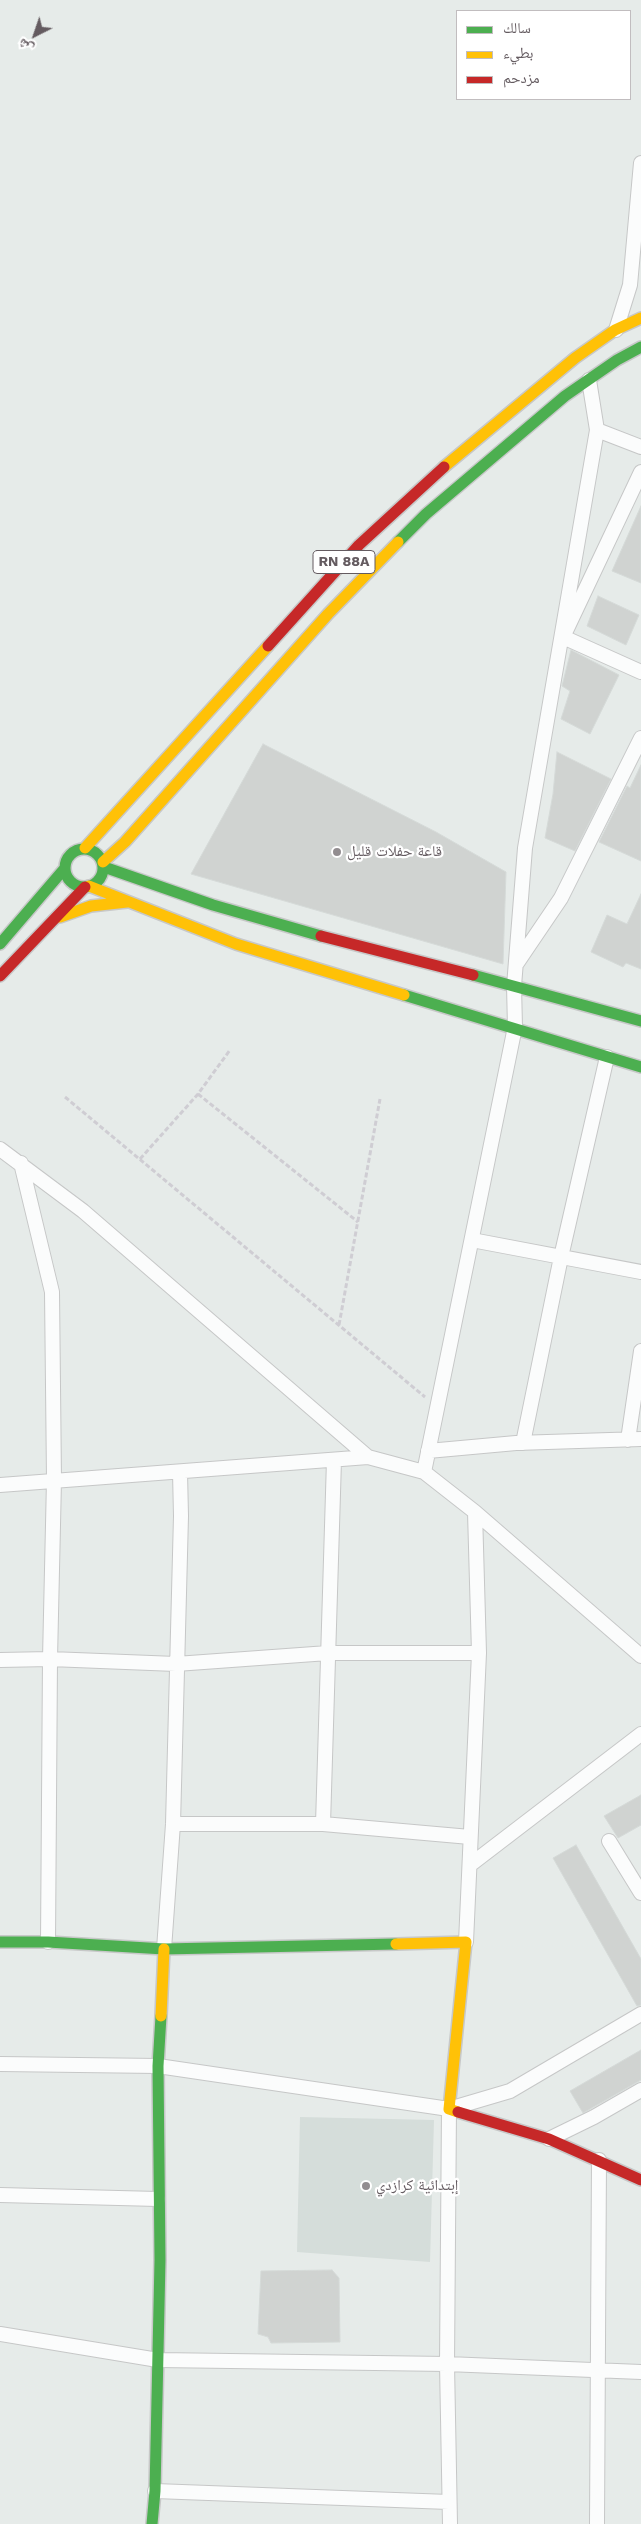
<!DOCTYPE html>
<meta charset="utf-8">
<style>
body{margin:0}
#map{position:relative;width:641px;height:2524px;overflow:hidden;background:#e6ebe9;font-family:"Work Sans","Noto Naskh Arabic",sans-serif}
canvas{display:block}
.legend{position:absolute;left:456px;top:10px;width:175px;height:90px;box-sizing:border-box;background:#fff;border:1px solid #c1bdbf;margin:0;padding:6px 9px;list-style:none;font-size:15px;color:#645b60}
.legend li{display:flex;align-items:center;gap:10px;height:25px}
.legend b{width:25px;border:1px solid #c1bdbf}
.north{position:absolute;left:10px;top:10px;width:50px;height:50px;-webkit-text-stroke:4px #fff;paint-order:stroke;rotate:221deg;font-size:14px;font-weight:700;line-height:20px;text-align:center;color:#645b60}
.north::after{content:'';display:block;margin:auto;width:18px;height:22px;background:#645b60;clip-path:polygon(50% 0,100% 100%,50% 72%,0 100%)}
</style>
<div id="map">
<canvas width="641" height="2524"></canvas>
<ul class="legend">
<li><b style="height:6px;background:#4caf50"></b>سالك</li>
<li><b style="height:6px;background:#ffc107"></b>بطيء</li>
<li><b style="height:6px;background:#c62828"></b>مزدحم</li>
</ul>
<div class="north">ش</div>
</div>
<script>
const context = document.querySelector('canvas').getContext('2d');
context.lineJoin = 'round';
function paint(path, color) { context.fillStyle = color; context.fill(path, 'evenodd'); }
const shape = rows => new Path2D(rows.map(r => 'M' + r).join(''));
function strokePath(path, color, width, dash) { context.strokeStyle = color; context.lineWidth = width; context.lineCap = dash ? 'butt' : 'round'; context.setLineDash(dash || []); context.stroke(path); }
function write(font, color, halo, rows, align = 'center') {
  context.font = font + ' "Work Sans","Noto Naskh Arabic",sans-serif'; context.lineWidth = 4.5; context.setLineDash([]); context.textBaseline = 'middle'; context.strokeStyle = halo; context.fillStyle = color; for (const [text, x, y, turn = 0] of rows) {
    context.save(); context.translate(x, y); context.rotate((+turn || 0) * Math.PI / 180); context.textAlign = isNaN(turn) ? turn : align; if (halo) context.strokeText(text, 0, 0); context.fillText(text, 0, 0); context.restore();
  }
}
paint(shape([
 [300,2117,434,2120,430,2262,297,2252]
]), '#d5ddda');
const building = shape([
 [641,506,641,583,612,571,641,506],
 [598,596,639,615,626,645,587,626,598,596],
 [571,650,619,675,590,734,561,719,570,691,562,686,571,650],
 [263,744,436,832,506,872,503,964,191,874,263,744],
 [557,752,611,779,575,851,545,838,553,794,557,752],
 [641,765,641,861,599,842,627,786,630,788,641,765],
 [641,894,641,969,626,963,623,967,591,952,607,915,627,924,641,894],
 [641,1795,641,1825,618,1838,604,1816,641,1795],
 [576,1845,641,1959,641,2005,637,2006,553,1858,576,1845],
 [641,2050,641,2080,583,2113,570,2091,641,2050],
 [332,2270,339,2278,340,2342,271,2343,268,2337,258,2334,261,2271,332,2270]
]);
paint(building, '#d0d3d1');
strokePath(building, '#d5dad8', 1);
const street = shape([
 [616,330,630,285,641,163],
 [597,430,641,447],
 [641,472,563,637,641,672],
 [517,963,561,898,641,738],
 [0,1149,83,1211,368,1457,424,1472,475,1512,479,1653,466,1942],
 [21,1163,52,1292,54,1480,50,1659,48,1942],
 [472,1240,641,1272],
 [628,1440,641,1351],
 [523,1443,561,1257,607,1057],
 [428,1451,516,1443,641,1439],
 [424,1472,515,1027,514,986,525,848,597,430,589,380],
 [0,1485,368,1457],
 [475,1512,641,1656],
 [0,1660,50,1659,176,1664,328,1653,479,1653],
 [173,1824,323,1824,470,1837],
 [323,1824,334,1460],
 [609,1841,641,1893],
 [470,1865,641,1734],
 [164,1949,173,1824,181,1516,180,1472],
 [0,2064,158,2066,449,2109,510,2091,641,2014],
 [449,2109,447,2364,450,2524],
 [549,2139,594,2117,641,2090],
 [0,2195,158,2199],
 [0,2334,158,2360,447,2364,641,2372],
 [155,2491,449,2502],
 [597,2524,599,2160]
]);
const fast = shape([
 [398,542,426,514,565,396,617,360,641,347],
 '65 868a19 19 0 1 1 38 0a19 19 0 1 1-38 0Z',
 [104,867,213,905,321,936],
 [0,944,65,868],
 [473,975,641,1021],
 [404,995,641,1067],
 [0,1942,48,1942,164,1949,396,1944],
 [152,2524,155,2491,160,2260,158,2066,161,2016]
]);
const slow = shape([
 [444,467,575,358,615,330,641,318],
 [85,848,268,646],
 [103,862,125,842,328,614,398,542],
 [89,886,236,944,404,995],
 [60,917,91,906,127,902],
 [396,1944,466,1942,449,2109,458,2112],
 [161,2016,164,1949]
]);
const jam = shape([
 [268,646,359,545,444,467],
 [321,936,473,975],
 [0,976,85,887],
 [458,2112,549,2139,641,2180]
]);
strokePath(street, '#c6c7c7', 16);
strokePath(fast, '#c7c8c8', 14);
strokePath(slow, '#c7c8c8', 14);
strokePath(jam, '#c7c8c8', 14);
strokePath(shape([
 [198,1094,358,1222],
 [65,1097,425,1397],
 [140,1159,198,1094,230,1050],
 [339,1325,380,1099]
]), '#cfcdd3', 3, [5, 2.5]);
strokePath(street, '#fbfcfc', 14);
strokePath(fast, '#4caf50', 11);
strokePath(slow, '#ffc107', 11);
strokePath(jam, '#c62828', 11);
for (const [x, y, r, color] of [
 [337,852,5,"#928d90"],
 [366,2186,5,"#928d90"]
]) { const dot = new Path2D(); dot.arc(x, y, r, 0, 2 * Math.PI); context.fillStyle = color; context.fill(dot); strokePath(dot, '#fff', 2); }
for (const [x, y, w] of [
 [344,562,62]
]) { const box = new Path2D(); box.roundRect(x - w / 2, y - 11.5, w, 23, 4); context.fillStyle = '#fff'; context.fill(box); strokePath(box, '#645b60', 1); }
write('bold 14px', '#645b60', null, [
 ["RN 88A",344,562]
]);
write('15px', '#645b60', '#fff', [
 ["قاعة حفلات قليل",347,852],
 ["إبتدائية كرازدي",376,2186]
], 'left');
</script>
